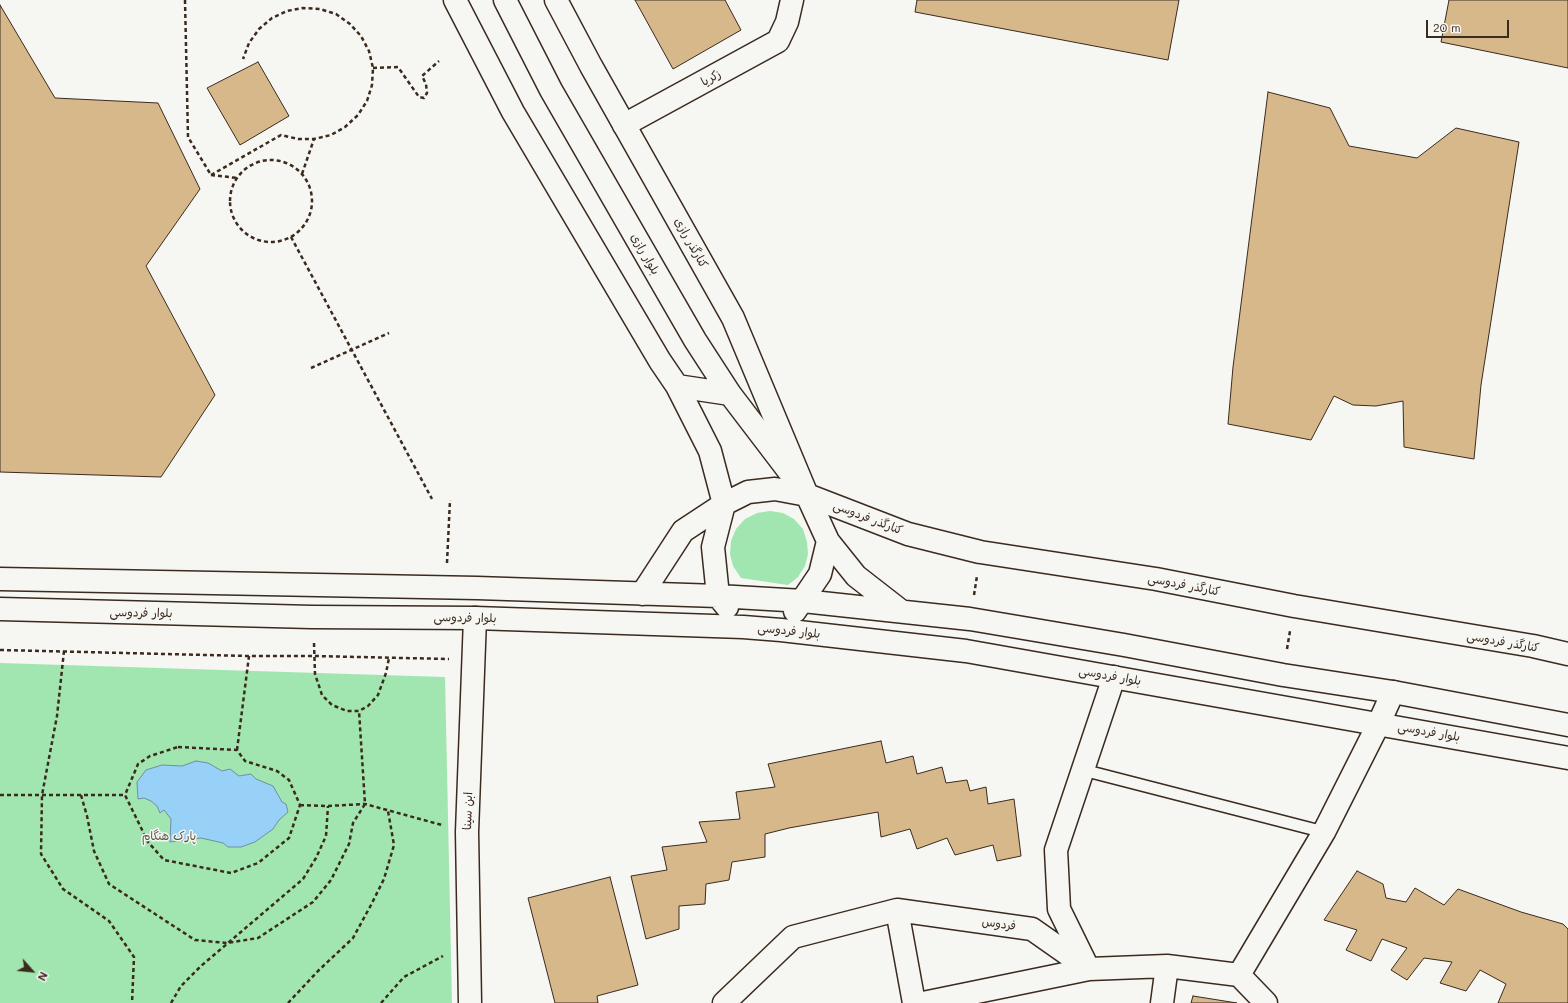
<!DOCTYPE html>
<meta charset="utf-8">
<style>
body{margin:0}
#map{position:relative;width:1568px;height:1003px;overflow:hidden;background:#f6f6f2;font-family:Mali,sans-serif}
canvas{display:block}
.north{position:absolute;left:12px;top:951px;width:40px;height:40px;-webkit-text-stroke:3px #f6f6f2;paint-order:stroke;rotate:117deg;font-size:11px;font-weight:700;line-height:16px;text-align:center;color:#3b2a1e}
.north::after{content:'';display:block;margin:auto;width:14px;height:18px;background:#3b2a1e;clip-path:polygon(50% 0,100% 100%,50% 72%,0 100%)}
.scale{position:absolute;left:1426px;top:20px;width:83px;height:18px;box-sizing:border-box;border:2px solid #3b2a1e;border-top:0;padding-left:5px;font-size:12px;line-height:14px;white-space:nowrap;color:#3b2a1e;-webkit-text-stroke:3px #f6f6f2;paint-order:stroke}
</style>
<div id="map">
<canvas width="1568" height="1003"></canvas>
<div class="north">N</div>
<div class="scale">20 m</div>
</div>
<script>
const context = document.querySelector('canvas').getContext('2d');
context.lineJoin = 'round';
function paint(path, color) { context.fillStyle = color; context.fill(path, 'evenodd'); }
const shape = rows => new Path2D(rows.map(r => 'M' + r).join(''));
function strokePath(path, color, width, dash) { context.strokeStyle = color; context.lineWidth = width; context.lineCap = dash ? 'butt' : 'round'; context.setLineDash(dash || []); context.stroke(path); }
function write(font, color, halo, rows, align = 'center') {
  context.font = font + ' Mali,"Playpen Sans Arabic",sans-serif'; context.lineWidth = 3; context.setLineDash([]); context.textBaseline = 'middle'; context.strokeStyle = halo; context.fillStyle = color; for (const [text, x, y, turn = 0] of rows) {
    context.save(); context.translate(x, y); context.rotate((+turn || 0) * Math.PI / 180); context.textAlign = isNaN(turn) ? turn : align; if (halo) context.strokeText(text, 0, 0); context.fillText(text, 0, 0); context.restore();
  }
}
paint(shape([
 [770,511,783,513,794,519,803,529,807,542,808,554,805,566,798,577,788,585,741,578,733,566,730,554,731,541,736,529,745,519,757,513],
 [0,663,445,677,452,1003,0,1003]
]), '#a1e6b1');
const water = shape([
 [196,761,208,763,222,771,230,769,239,776,251,774,256,779,273,786,282,802,286,804,288,812,279,820,273,829,255,842,241,847,228,847,223,843,201,838,170,842,171,819,164,810,160,813,157,806,151,801,144,798,138,799,137,782,146,770,162,765,182,766,196,761]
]);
paint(water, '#97d1f7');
strokePath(water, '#728ea0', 1);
const building = shape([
 [635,0,725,0,741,30,673,69,635,0],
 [917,0,1179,0,1168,60,915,12,917,0],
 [1449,0,1568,0,1568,68,1441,42,1449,0],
 [0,5,55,98,158,103,200,189,146,266,215,395,161,477,0,472,0,5],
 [258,62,289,116,240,145,207,88,258,62],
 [1268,92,1330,108,1349,146,1417,158,1456,128,1519,142,1481,385,1474,459,1404,447,1403,401,1376,406,1353,405,1334,396,1311,440,1228,424,1233,367,1268,92],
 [881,741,886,763,913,756,917,774,942,767,946,783,967,780,970,791,986,787,988,804,1014,799,1021,856,997,861,993,845,955,855,947,838,917,849,910,829,881,837,878,812,789,828,765,834,765,857,732,862,729,880,706,884,705,904,679,906,679,929,646,939,631,876,667,870,662,847,707,842,699,822,740,819,736,792,775,787,768,764,881,741],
 [1357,871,1383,884,1386,898,1406,902,1415,888,1444,905,1458,889,1521,912,1563,924,1568,929,1568,1003,1498,1003,1506,984,1480,970,1466,991,1440,983,1452,962,1424,958,1407,980,1391,970,1407,948,1382,939,1371,961,1346,950,1357,930,1324,920,1357,871],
 [610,877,638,985,597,996,598,1003,555,1003,528,898,610,877],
 [1193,996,1237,1003,1191,1003,1193,996]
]);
paint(building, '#d6b88a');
strokePath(building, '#3b2a1e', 1);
const service = shape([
 [1083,770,1324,832]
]);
const minor = shape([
 [624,125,778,41,787,22,792,0],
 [897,910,914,1003],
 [1087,966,1059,909,1056,850,1114,677],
 [1239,975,1324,832,1379,723,1393,692],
 [724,1003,793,937,897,910,1032,929,1089,969],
 [923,1003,1089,969,1167,966,1239,975,1266,1003],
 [1162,1003,1167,966]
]);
const tertiary = shape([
 [556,0,591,66,733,318,807,495,908,534,980,552,1156,579,1294,606,1533,646,1568,654],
 [470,1003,467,832,475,618]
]);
const primary = shape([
 [455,0,513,112,660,361,677,386,710,451,724,504,713,547,718,596,727,607],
 [505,0,551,90,695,340,730,394,807,495,828,541,856,576,901,611],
 [677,386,730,394],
 [0,579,477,588,718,596,803,601,970,619,1124,645,1283,675,1393,692,1568,725],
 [642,594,683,531,724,504,748,492,775,489,807,495],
 [0,609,312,617,475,618,743,627,781,630,966,651,1568,758],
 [795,611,820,574,828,541]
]);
strokePath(service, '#3b2a1e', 14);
strokePath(minor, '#3b2a1e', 25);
strokePath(tertiary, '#3b2a1e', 25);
strokePath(primary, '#3b2a1e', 25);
strokePath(shape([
 [185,0,188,137,211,175],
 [373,68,398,67,419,97,424,98,427,93,426,84,422,76,439,61],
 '230 201a41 41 0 1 1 82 0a41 41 0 1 1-82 0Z',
 [302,174,314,139],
 [211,175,281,135,298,139,314,139,331,135,345,127,358,115,367,101,372,85,373,68,369,51,361,36,350,24,336,14,320,9,303,8,287,11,272,18,259,29,249,43,243,59],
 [211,175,237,178],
 [291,237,432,499],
 [311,368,389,333],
 [447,563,450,500],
 [974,595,977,576],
 [314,643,315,674,322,695,332,705,347,711,359,711,368,706,378,695,386,673,389,658],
 [1287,649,1290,631],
 [0,650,249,656,314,656,449,659],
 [64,651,57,716,42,795,41,854,63,889,109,921,134,957,132,1003],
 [178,747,237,750,245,761,277,771,289,780,300,805,289,838,258,863,231,873,164,860,148,842,125,795,138,764,150,756,178,747],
 [237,750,249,656],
 [0,795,125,795],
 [81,795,87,816,94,851,109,884,195,940,227,943,258,938,313,902,331,880,349,844,353,823,365,804,359,711],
 [300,805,328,806,365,804,442,825],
 [171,1003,181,986,201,966,303,879,316,858,326,836,328,806],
 [288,1003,318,971,353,938,371,905,384,879,394,845,388,811],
 [381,1003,404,977,443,956]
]), '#3b2a1e', 2.5, [4, 3]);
strokePath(service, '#f6f6f2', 11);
strokePath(minor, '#f6f6f2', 22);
strokePath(tertiary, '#f6f6f2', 22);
strokePath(primary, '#f6f6f2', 22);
write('12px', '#3b2a1e', '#f6f6f2', [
 ["زکریا",711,78,-29],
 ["کنارگذر رازی",691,243,61],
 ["بلوار رازی",645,254,60],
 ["کنارگذر فردوسی",868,518,21],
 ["کنارگذر فردوسی",1184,585,11],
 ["بلوار فردوسی",141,613,1],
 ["بلوار فردوسی",465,618,1],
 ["بلوار فردوسی",789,631,6],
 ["کنارگذر فردوسی",1503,642,10],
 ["بلوار فردوسی",1110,676,10],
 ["بلوار فردوسی",1429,732,10],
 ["ابن سینا",468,811,-88],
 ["فردوس",999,924,8]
]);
write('12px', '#545943', '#f6f6f2', [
 ["پارک هنگام",169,836]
]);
</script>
